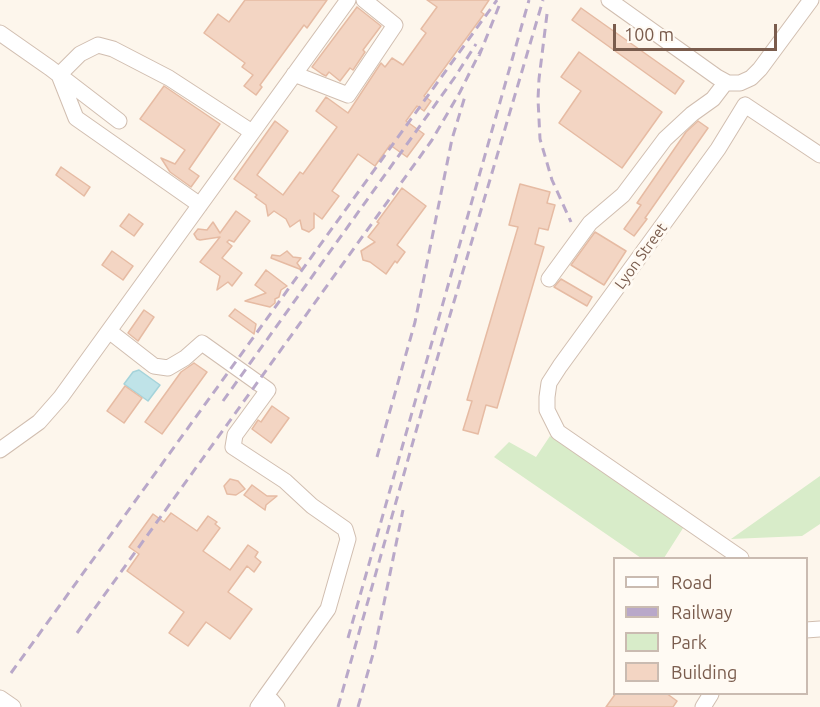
<!DOCTYPE html>
<style>
body{margin:0}
#map{position:relative;width:820px;height:707px;overflow:hidden;background:#fdf6ec;font-family:Ubuntu,sans-serif}
canvas{display:block}
.legend{position:absolute;left:613px;top:557px;width:195px;height:138px;box-sizing:border-box;background:#fffaf3;border:2px solid #cabbb1;margin:0;padding:8px 10px;list-style:none;font-size:18px;color:#7a5c4d}
.legend li{display:flex;align-items:center;gap:12px;height:30px}
.legend b{width:30px;border:2px solid #cabbb1}
.scale{position:absolute;left:613px;top:24px;width:164px;height:27px;box-sizing:border-box;border:3px solid #7a5c4d;border-top:0;padding-left:8px;font-size:18px;line-height:21px;white-space:nowrap;color:#7a5c4d;-webkit-text-stroke:4px #fffaf3;paint-order:stroke}
</style>
<div id="map">
<canvas width="820" height="707"></canvas>
<ul class="legend">
<li><b style="height:8px;background:#fff"></b>Road</li>
<li><b style="height:8px;background:#b9a8c9"></b>Railway</li>
<li><b style="height:16px;background:#d8ecc9"></b>Park</li>
<li><b style="height:16px;background:#f3d5c3"></b>Building</li>
</ul>
<div class="scale">100 m</div>
</div>
<script>
const context = document.querySelector('canvas').getContext('2d');
context.lineJoin = 'round';
function paint(path, color) { context.fillStyle = color; context.fill(path, 'evenodd'); }
const shape = rows => new Path2D(rows.map(r => 'M' + r).join(''));
function strokePath(path, color, width, dash) { context.strokeStyle = color; context.lineWidth = width; context.lineCap = dash ? 'butt' : 'round'; context.setLineDash(dash || []); context.stroke(path); }
function write(font, color, halo, rows, align = 'center') {
  context.font = font + ' Ubuntu,sans-serif'; context.lineWidth = 6; context.setLineDash([]); context.textBaseline = 'middle'; context.strokeStyle = halo; context.fillStyle = color; for (const [text, x, y, turn = 0] of rows) {
    context.save(); context.translate(x, y); context.rotate((+turn || 0) * Math.PI / 180); context.textAlign = isNaN(turn) ? turn : align; if (halo) context.strokeText(text, 0, 0); context.fillText(text, 0, 0); context.restore();
  }
}
paint(shape([
 [550,436,685,525,664,558,641,558,494,457,509,442,536,457],
 [820,476,820,524,802,536,731,539]
]), '#d8ecc9');
const water = shape([
 [139,370,160,385,148,401,124,384,133,372,139,370]
]);
paint(water, '#bfe3e8');
strokePath(water, '#a5d3da', 1.5);
const building = shape([
 [245,0,327,0,307,28,304,25,260,85,262,87,256,95,244,86,253,75,242,67,245,63,204,33,218,14,229,22,245,0],
 [427,0,489,0,481,12,484,14,424,96,431,101,424,111,417,106,406,121,424,134,407,157,390,145,375,166,358,154,332,191,339,196,322,219,314,213,314,228,309,232,302,229,300,220,290,227,286,219,274,211,268,216,266,205,255,197,257,195,234,179,275,121,288,131,257,175,283,195,300,172,303,174,337,127,316,111,326,97,348,113,381,63,385,67,392,58,403,65,426,33,421,29,437,7,427,0],
 [357,7,381,26,363,50,365,52,353,70,350,68,340,81,329,72,326,76,322,74,312,67,357,7],
 [581,8,684,81,675,94,572,20,581,8],
 [579,52,662,112,622,168,559,123,581,91,561,77,579,52],
 [164,86,220,124,189,169,199,176,191,187,170,172,161,158,175,164,185,150,140,119,164,86],
 [698,121,708,128,645,218,647,219,634,236,624,229,641,205,637,203,686,132,698,121],
 [61,167,90,187,84,196,56,175,61,167],
 [520,184,550,192,547,203,555,205,548,230,539,228,535,244,544,247,497,408,486,405,478,434,463,430,472,401,467,400,518,227,509,225,520,184],
 [402,188,426,206,397,245,405,252,397,263,395,261,386,274,370,262,363,260,361,251,375,242,368,237,379,223,377,222,402,188],
 [236,211,250,221,234,242,229,240,227,242,232,246,222,258,242,273,232,286,228,282,217,290,220,276,200,262,220,237,200,240,197,239,194,234,198,229,207,230,213,222,220,233,236,211],
 [129,214,143,224,134,236,120,226,129,214],
 [595,232,626,251,604,285,571,265,595,232],
 [112,251,133,266,123,280,102,265,112,251],
 [287,251,293,257,301,258,297,263,302,270,271,258,272,255,280,256,287,251],
 [266,270,287,286,281,290,279,297,275,299,275,303,270,307,245,301,266,293,255,285,266,270],
 [561,279,592,297,587,306,554,287,561,279],
 [235,309,256,324,254,334,229,316,235,309],
 [144,310,154,317,138,341,128,333,144,310],
 [194,363,207,372,162,434,145,422,181,372,194,363],
 [125,386,142,398,124,423,107,411,125,386],
 [272,406,289,418,271,443,252,429,258,420,261,422,272,406],
 [230,479,238,481,245,489,236,495,227,494,224,486,230,479],
 [252,485,267,496,277,496,266,505,265,510,244,495,252,485],
 [171,513,197,531,208,516,217,522,215,524,220,528,203,551,230,570,248,545,258,552,255,557,261,562,254,572,247,566,228,592,252,609,230,639,206,622,188,646,169,633,184,612,127,571,139,554,129,547,153,514,164,522,171,513],
 [616,693,666,693,677,701,673,707,606,707,616,693]
]);
paint(building, '#f3d5c3');
strokePath(building, '#e6bba3', 1.5);
const minor = shape([
 [609,0,717,77,728,83,740,83,751,78,760,69,811,0],
 [0,33,50,68,119,121],
 [294,74,348,95,395,25,364,0],
 [745,105,820,155],
 [200,205,76,118,59,75,80,54,98,45,113,49,169,78,252,132],
 [549,279,590,223,623,195,665,139,692,114,713,99,726,82],
 [109,331,154,366,168,368,185,358,202,343,268,390,235,435,233,447,285,481,312,506,345,529,348,539,328,609,265,697],
 [0,450,39,422,61,397,348,0],
 [741,558,558,432,547,410,547,397,549,383,560,366,718,149,745,105],
 [806,630,820,629],
 [0,698,13,707],
 [258,707,265,697,272,701,277,707],
 [703,707,711,694]
]);
strokePath(minor, '#d1beb0', 17);
strokePath(minor, '#fff', 15);
strokePath(shape([
 [547,14,539,79,538,99,540,139,552,180,571,222],
 [479,56,499,6],
 [223,401,455,77,476,44],
 [377,457,415,322,452,139,466,93],
 [77,633,432,140,460,92,481,50],
 [348,638,529,0],
 [11,673,497,0],
 [338,707,422,410,543,0],
 [358,707,375,647,403,510]
]), '#b9a8c9', 3, [9, 6]);
write('15px', '#7a5c4d', '#fffaf3', [
 ["Lyon Street",641,256,-54]
]);
</script>
